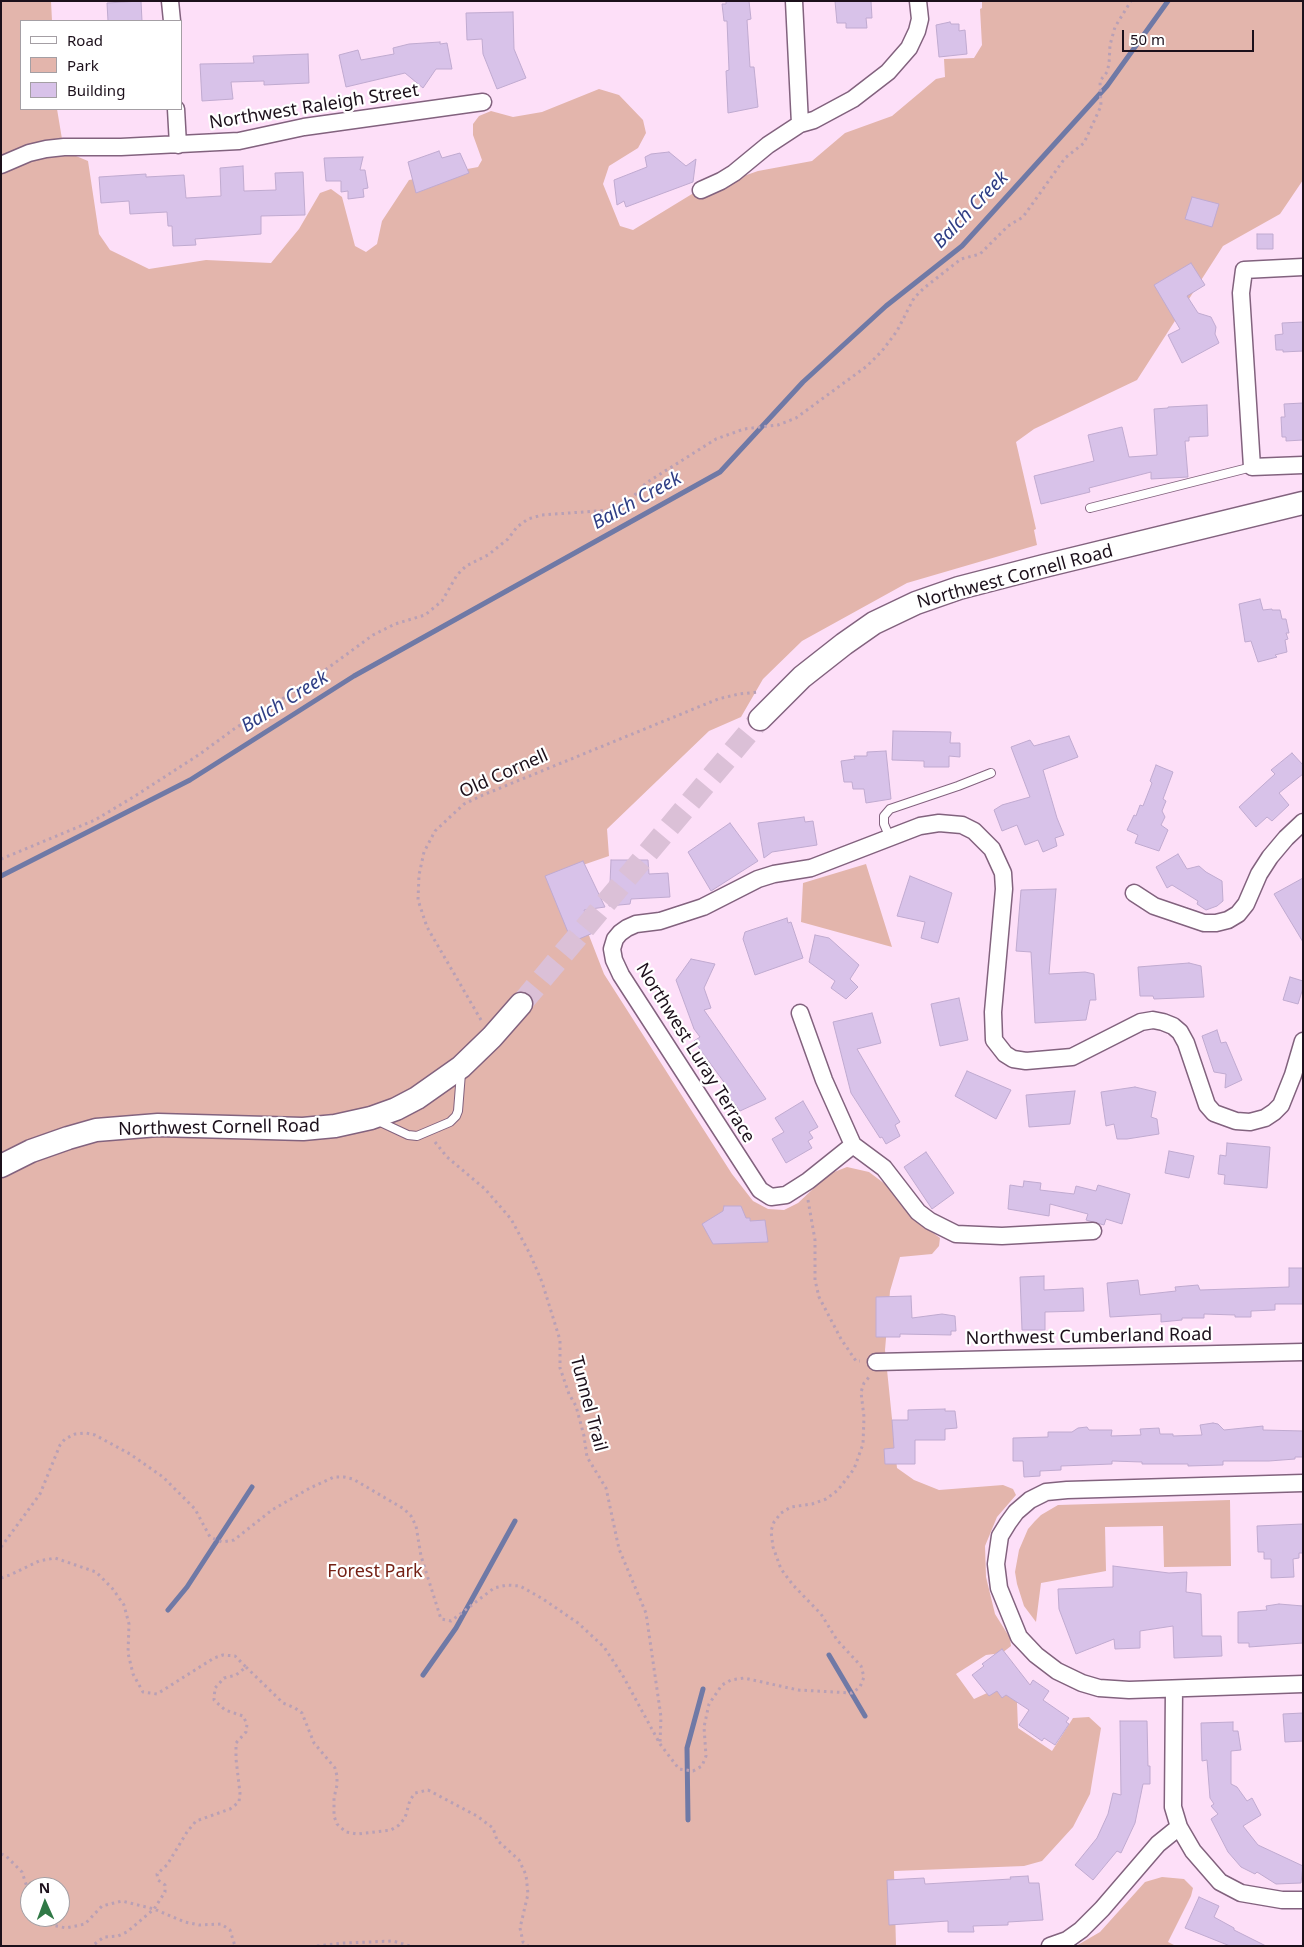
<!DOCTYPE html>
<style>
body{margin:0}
#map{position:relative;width:1304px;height:1947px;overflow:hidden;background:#fddff8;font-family:"Noto Sans",sans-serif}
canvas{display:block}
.frame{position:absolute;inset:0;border:2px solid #1c101b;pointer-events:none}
.legend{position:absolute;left:20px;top:20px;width:162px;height:90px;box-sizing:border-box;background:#fff;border:1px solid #a49fa4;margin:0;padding:6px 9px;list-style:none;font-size:15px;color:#1c101b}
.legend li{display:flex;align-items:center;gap:10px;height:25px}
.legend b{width:25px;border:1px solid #a49fa4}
.north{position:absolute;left:20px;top:1877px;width:50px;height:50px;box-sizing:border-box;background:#fff;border:1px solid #a49fa4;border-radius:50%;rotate:358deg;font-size:14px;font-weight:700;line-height:20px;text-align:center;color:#1c101b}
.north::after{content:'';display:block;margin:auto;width:18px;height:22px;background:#307946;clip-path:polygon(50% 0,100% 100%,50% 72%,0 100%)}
.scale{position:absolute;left:1122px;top:30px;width:132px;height:22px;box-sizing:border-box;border:2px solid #1c101b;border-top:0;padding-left:6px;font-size:15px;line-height:18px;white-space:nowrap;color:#1c101b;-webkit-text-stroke:4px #fff;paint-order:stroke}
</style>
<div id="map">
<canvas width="1304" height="1947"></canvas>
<div class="frame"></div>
<ul class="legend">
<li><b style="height:6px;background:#fff"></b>Road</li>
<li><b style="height:14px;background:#e3b5ac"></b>Park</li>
<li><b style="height:14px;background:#d8c2e9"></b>Building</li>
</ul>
<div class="north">N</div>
<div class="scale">50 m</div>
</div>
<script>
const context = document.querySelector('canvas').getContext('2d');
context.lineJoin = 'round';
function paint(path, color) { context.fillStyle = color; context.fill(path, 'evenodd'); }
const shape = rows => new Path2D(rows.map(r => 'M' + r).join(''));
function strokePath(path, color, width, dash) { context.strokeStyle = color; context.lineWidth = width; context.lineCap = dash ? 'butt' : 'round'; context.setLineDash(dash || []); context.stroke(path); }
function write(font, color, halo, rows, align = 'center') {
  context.font = font + ' "Noto Sans",sans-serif'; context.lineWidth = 4.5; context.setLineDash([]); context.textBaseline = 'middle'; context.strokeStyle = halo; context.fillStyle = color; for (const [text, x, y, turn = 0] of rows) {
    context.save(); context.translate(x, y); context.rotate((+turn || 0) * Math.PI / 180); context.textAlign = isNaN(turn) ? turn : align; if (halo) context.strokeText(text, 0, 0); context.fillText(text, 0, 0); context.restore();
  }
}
paint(shape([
 [1,1,51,1,52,21,21,21,21,109,57,109,64,151,88,161,99,234,110,250,149,269,206,260,271,263,299,229,320,193,331,189,342,197,355,246,366,252,377,244,382,221,409,180,478,167,482,160,473,135,473,124,479,116,491,111,513,117,542,112,599,89,619,95,643,120,646,133,638,148,609,166,603,184,620,226,633,230,692,194,758,171,812,161,845,133,892,116,936,79,945,77,944,59,974,58,982,45,980,9,982,8,982,1,1303,1,1303,180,1280,214,1223,246,1137,380,1034,429,1016,442,1036,529,1034,530,1037,545,907,583,802,641,763,679,741,717,709,731,607,829,609,856,577,867,576,902,604,974,732,1174,753,1201,768,1209,784,1210,798,1203,829,1174,847,1167,869,1172,885,1184,911,1216,940,1238,939,1246,932,1254,900,1257,890,1291,885,1350,897,1468,914,1480,939,1490,1003,1485,1013,1489,1016,1495,997,1517,985,1546,986,1577,995,1614,1010,1638,1011,1646,1002,1653,986,1655,956,1674,974,1699,998,1688,1017,1702,1018,1728,1052,1751,1073,1718,1089,1717,1101,1728,1090,1794,1073,1827,1042,1861,1024,1866,894,1871,896,1946,1,1946],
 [30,1887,60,1887,60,1917,30,1917],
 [866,864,892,947,801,922,803,883],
 [1230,1500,1231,1566,1164,1567,1163,1526,1105,1527,1106,1571,1041,1583,1036,1622,1024,1606,1017,1584,1015,1572,1019,1550,1028,1529,1035,1521,1041,1515,1058,1505],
 [1162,1877,1184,1879,1193,1888,1191,1896,1168,1942,1176,1946,1076,1946,1100,1932,1145,1882]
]), '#e3b5ac');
strokePath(shape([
 [1,876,190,780,354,676,720,472,803,382,886,306,962,246,1107,86,1168,1],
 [168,1610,187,1587,252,1487],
 [829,1655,865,1716],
 [423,1675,456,1628,515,1521],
 [688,1820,687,1748,703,1689]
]), '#6f79a6', 5);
const building = shape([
 [141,1,142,21,108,21,107,3,141,1],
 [726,1,749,1,751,19,747,20,750,67,754,67,758,107,728,113,726,71,729,70,727,21,724,21,722,4,726,4,726,1],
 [835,1,871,1,872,18,866,18,867,28,846,28,846,23,837,23,835,1],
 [513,12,514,49,526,78,497,89,483,54,482,39,467,40,466,13,513,12],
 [950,22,951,24,959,24,959,31,965,30,967,54,939,57,936,25,950,22],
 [440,42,440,44,447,43,452,69,436,69,423,88,405,73,346,87,339,55,358,50,361,60,394,54,393,48,409,44,440,42],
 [308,54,309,83,264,85,264,81,231,82,233,99,202,101,200,64,254,63,253,56,308,54],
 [439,151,442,158,460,153,469,173,416,193,408,162,439,151],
 [669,152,686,166,696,159,693,182,626,207,624,201,617,205,614,180,647,167,645,157,651,154,669,152],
 [363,157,360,170,365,170,368,188,363,189,364,197,348,199,348,191,341,192,341,181,326,181,324,158,363,157],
 [243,166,244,191,276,190,275,173,303,172,305,215,261,216,261,234,195,239,196,245,173,246,172,226,168,226,167,212,130,214,129,201,101,203,99,177,146,174,146,177,184,175,186,198,221,196,220,168,243,166],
 [1192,197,1219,204,1212,227,1185,219,1192,197],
 [1257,234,1273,234,1273,249,1257,249,1257,234],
 [1191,263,1205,285,1187,296,1198,313,1211,317,1216,327,1215,334,1219,343,1182,363,1168,335,1180,329,1154,285,1191,263],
 [1303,322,1303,351,1283,352,1283,350,1276,350,1275,335,1283,334,1282,323,1303,322],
 [1303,403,1303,440,1286,441,1286,437,1282,437,1281,417,1285,417,1284,404,1303,403],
 [1207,405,1208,436,1189,437,1189,441,1185,441,1188,477,1151,479,1151,472,1089,488,1090,492,1041,504,1034,476,1094,461,1088,435,1122,427,1129,457,1157,455,1154,409,1168,408,1168,407,1207,405],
 [1260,599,1263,610,1272,609,1272,610,1280,610,1282,619,1286,619,1289,633,1286,633,1288,639,1285,640,1287,652,1275,655,1277,657,1258,662,1251,641,1245,642,1239,604,1260,599],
 [893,731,951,732,950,743,960,743,960,757,949,756,949,767,924,767,924,761,892,760,893,731],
 [1069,736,1078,757,1043,770,1057,818,1064,835,1055,838,1057,846,1043,852,1038,840,1025,845,1017,825,1002,831,994,810,1002,805,1030,797,1011,747,1030,740,1034,746,1069,736],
 [886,751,891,799,866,803,864,789,853,789,852,782,844,782,841,761,855,759,854,756,867,756,867,752,886,751],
 [1292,753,1303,765,1303,774,1279,793,1289,805,1272,821,1267,817,1256,827,1239,807,1275,774,1271,770,1292,753],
 [1156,765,1173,772,1163,799,1166,801,1162,811,1165,817,1161,825,1168,830,1159,851,1135,843,1138,835,1127,830,1134,815,1136,816,1140,805,1143,806,1152,783,1150,781,1156,765],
 [804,817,805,822,813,821,817,845,772,852,764,858,758,823,804,817],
 [730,823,758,861,711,891,688,852,730,823],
 [1178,854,1187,869,1199,866,1206,872,1222,881,1223,901,1217,906,1206,910,1197,904,1198,901,1172,885,1167,888,1156,867,1178,854],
 [611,860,648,860,649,874,668,873,670,897,631,899,630,904,609,906,611,860],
 [583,861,605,907,584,910,593,933,572,942,545,876,583,861],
 [910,876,952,893,938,943,921,938,925,922,897,916,910,876],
 [1303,878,1303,942,1274,894,1303,878],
 [1056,889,1049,974,1085,972,1094,974,1096,1000,1090,1000,1086,1020,1035,1023,1031,952,1016,951,1021,890,1056,889],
 [787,918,788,923,791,922,803,958,755,975,743,939,745,932,787,918],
 [815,935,829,938,859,965,850,979,858,987,846,999,831,988,835,981,809,962,815,935],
 [691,959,715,964,704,988,711,1008,704,1010,766,1099,740,1111,722,1087,726,1085,694,1041,700,1037,694,1029,676,980,691,959],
 [1189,963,1201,966,1204,997,1154,999,1153,996,1140,996,1138,967,1189,963],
 [1290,977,1303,981,1303,988,1298,1004,1283,1000,1290,977],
 [959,998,968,1040,940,1046,931,1004,959,998],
 [872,1013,881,1043,857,1049,900,1122,895,1125,900,1136,886,1144,882,1137,880,1138,851,1093,833,1022,872,1013],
 [1217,1030,1221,1043,1226,1042,1242,1080,1225,1088,1226,1074,1214,1072,1202,1036,1217,1030],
 [967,1071,1011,1090,996,1119,955,1096,967,1071],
 [1135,1087,1156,1092,1151,1117,1157,1119,1159,1134,1127,1139,1117,1139,1114,1124,1106,1126,1101,1092,1135,1087],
 [1075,1091,1070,1124,1029,1127,1026,1095,1075,1091],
 [803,1101,818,1127,809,1132,813,1138,808,1141,812,1148,786,1163,772,1139,784,1132,775,1118,803,1101],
 [1227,1143,1270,1147,1267,1188,1224,1184,1225,1175,1218,1174,1220,1155,1226,1156,1227,1143],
 [1169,1151,1194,1156,1189,1178,1165,1173,1169,1151],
 [926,1152,954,1193,932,1209,904,1167,926,1152],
 [1024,1181,1041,1183,1040,1190,1074,1194,1076,1186,1096,1191,1098,1185,1130,1194,1122,1224,1106,1219,1104,1225,1086,1220,1088,1214,1050,1204,1049,1216,1008,1209,1010,1185,1023,1187,1024,1181],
 [724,1206,741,1206,746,1218,750,1218,750,1221,765,1220,768,1242,713,1244,702,1224,723,1211,724,1206],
 [1289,1268,1303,1268,1303,1304,1275,1304,1275,1310,1251,1311,1251,1317,1235,1317,1235,1315,1204,1314,1204,1318,1182,1318,1182,1320,1161,1322,1161,1314,1110,1317,1107,1283,1138,1280,1140,1295,1176,1291,1175,1287,1198,1285,1200,1290,1289,1287,1289,1268],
 [1044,1276,1044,1290,1083,1288,1084,1311,1045,1312,1045,1330,1022,1330,1020,1277,1044,1276],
 [911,1296,912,1318,942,1314,955,1316,956,1331,951,1331,951,1335,900,1334,900,1337,876,1337,876,1297,911,1296],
 [945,1409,945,1411,955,1411,957,1428,945,1429,945,1440,915,1440,915,1464,885,1464,884,1449,894,1448,892,1420,908,1420,908,1410,945,1409],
 [1213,1423,1218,1424,1224,1430,1263,1426,1263,1430,1303,1431,1303,1457,1295,1457,1295,1459,1269,1461,1223,1461,1223,1465,1188,1466,1188,1464,1142,1464,1142,1462,1112,1461,1112,1464,1061,1466,1061,1470,1040,1471,1040,1476,1024,1477,1023,1461,1013,1461,1013,1438,1048,1437,1048,1432,1072,1432,1078,1428,1087,1427,1089,1430,1112,1430,1111,1436,1141,1435,1140,1429,1159,1428,1160,1434,1173,1434,1173,1436,1202,1435,1200,1425,1213,1423],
 [1303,1524,1303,1553,1299,1553,1299,1558,1293,1559,1294,1577,1271,1578,1271,1559,1264,1559,1264,1552,1258,1552,1257,1526,1303,1524],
 [1113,1566,1169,1573,1187,1572,1186,1592,1201,1594,1202,1636,1221,1636,1222,1656,1174,1658,1173,1626,1140,1631,1140,1648,1115,1649,1114,1639,1076,1654,1059,1609,1058,1589,1113,1587,1113,1566],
 [1279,1604,1303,1606,1303,1643,1249,1647,1249,1643,1238,1643,1238,1612,1267,1610,1266,1606,1279,1604],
 [1002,1649,1030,1685,1033,1680,1049,1691,1043,1700,1069,1718,1066,1722,1069,1724,1055,1745,1044,1738,1042,1741,1019,1725,1029,1710,1006,1695,1002,1698,997,1691,989,1696,972,1675,984,1666,982,1664,1002,1649],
 [1303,1713,1303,1741,1285,1742,1283,1714,1303,1713],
 [1120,1721,1147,1721,1148,1766,1150,1766,1150,1784,1143,1784,1135,1823,1121,1853,1117,1851,1093,1880,1075,1865,1097,1838,1108,1814,1113,1793,1121,1795,1120,1721],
 [1233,1722,1233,1731,1238,1731,1241,1750,1231,1751,1231,1784,1237,1787,1247,1801,1252,1798,1261,1815,1243,1826,1258,1845,1303,1866,1301,1883,1276,1884,1257,1872,1255,1874,1241,1867,1228,1852,1211,1819,1218,1814,1211,1806,1214,1804,1210,1798,1207,1760,1202,1761,1201,1723,1233,1722],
 [1028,1876,1029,1883,1039,1883,1043,1920,1008,1922,1008,1925,973,1926,974,1932,948,1932,948,1921,889,1925,887,1880,924,1878,925,1884,1011,1879,1010,1877,1028,1876],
 [1199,1897,1219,1906,1214,1917,1234,1928,1234,1930,1266,1946,1230,1946,1185,1928,1199,1897]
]);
paint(building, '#d8c2e9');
strokePath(building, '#c0aad0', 1);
strokePath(shape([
 [521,1004,760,719]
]), '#dbc0d7', 22, [22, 11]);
const lane = shape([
 [1090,508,1252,467],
 [890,838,884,824,884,816,890,809,958,786,991,773],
 [378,1121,408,1135,417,1136,450,1122,456,1116,458,1111,461,1073]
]);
const street = shape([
 [170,1,172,21],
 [794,1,800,124],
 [176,109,178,145],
 [1,165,29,153,46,149,64,147,121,147,239,141,304,127,483,102],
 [701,190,721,181,734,173,768,145,800,124,814,120,853,99,888,72,909,48,917,31,920,19,918,1],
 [1303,267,1244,270,1241,293,1252,467,1303,465],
 [1134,893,1154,906,1204,923,1216,923,1228,920,1238,914,1246,904,1259,874,1270,857,1286,838,1303,822],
 [800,1013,824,1080,853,1145,884,1168,918,1212,930,1221,956,1234,1002,1236,1093,1231],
 [853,1145,808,1181,786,1195,771,1197,760,1190,621,975,614,960,612,949,615,939,620,933,627,928,636,924,660,921,703,907,758,879,774,874,811,868,920,826,939,823,962,825,974,831,992,849,1003,873,1004,889,993,1012,994,1040,1005,1054,1013,1059,1026,1061,1072,1057,1141,1022,1153,1020,1163,1022,1173,1026,1180,1032,1186,1043,1207,1105,1214,1113,1236,1121,1250,1122,1265,1118,1274,1112,1281,1105,1293,1075,1303,1041],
 [876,1362,1303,1352],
 [1303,1483,1067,1490,1046,1492,1030,1500,1016,1512,1008,1523,1000,1536,996,1564,999,1588,1019,1637,1036,1655,1057,1671,1082,1683,1099,1688,1129,1690,1303,1684],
 [1174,1689,1173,1807,1179,1827,1193,1851,1220,1882,1241,1893,1282,1900,1303,1900],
 [1050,1946,1067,1940,1081,1930,1102,1909,1158,1844,1179,1827]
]);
const secondary = shape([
 [760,719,802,677,844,644,874,623,916,603,959,588,1044,566,1303,503],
 [1,1166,31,1151,68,1138,96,1130,158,1125,303,1129,335,1126,371,1118,396,1109,417,1098,461,1067,492,1037,521,1004]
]);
strokePath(lane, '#82627e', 10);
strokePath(street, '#82627e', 19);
strokePath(secondary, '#82627e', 25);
strokePath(shape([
 [1,859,95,820,135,796,200,754,234,729,306,684,373,635,395,624,425,615,442,601,457,575,466,566,488,555,508,539,517,527,528,519,542,515,610,510,618,508,631,499,646,483,716,439,744,429,778,425,796,418,867,366,882,351,897,331,914,298,924,288,961,259,980,254,1008,226,1023,217,1065,158,1084,143,1101,106,1100,81,1107,72,1109,64,1110,45,1115,27,1131,1],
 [481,1020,427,927,418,900,419,875,424,852,435,831,464,804,483,795,718,699,739,694,758,692],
 [435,1142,447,1157,485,1189,511,1219,530,1254,542,1282,560,1340,560,1368,569,1394,576,1406,584,1436,587,1457,606,1488,619,1549,646,1613,661,1717,660,1743],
 [808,1200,815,1240,815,1280,819,1297,841,1339,856,1361,860,1361],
 [1,1547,40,1494,60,1445,65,1439,75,1434,86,1433,95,1435,130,1454,163,1477,195,1509,210,1537,222,1542,234,1540,272,1510,310,1488,334,1477,344,1477,353,1479,404,1509,411,1516,416,1526,421,1556,441,1619,451,1621,494,1588,507,1585,520,1586,543,1599,578,1623,604,1647,623,1676,660,1744,679,1769,693,1771,702,1766,706,1756,704,1727,709,1704,722,1685,731,1680,744,1678,798,1690,852,1693,860,1687,864,1677,861,1666,837,1640,821,1614,793,1585,781,1569,773,1547,771,1531,774,1522,781,1513,791,1507,812,1504,826,1499,838,1490,854,1469,863,1444,864,1417,861,1392,864,1383,870,1376],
 [1,1578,10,1575,39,1561,55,1558,96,1572,112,1588,124,1605,129,1624,128,1653,133,1674,143,1692,157,1694,214,1658,223,1655,235,1656,246,1667,236,1675,224,1678,215,1688,214,1700,225,1710,243,1716,247,1724,246,1732,236,1743,236,1759,240,1793,239,1802,230,1809,196,1821,187,1832,167,1865,157,1874,158,1880,165,1885,165,1892,154,1909,127,1932,118,1936,104,1937,92,1946],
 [246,1667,283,1703,295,1708,302,1713,314,1743,335,1768,337,1776,337,1785,334,1798,334,1816,337,1824,346,1832,357,1834,391,1830,399,1825,405,1818,410,1800,415,1793,428,1790,477,1816,493,1828,497,1840,519,1860,526,1875,528,1894,520,1928,523,1942,528,1946],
 [1,1854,6,1856,22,1872,30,1896],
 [40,1917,43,1923,66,1928,85,1924,102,1906,122,1901,154,1909,185,1922,199,1925,221,1924,230,1930,235,1946],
 [317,1946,344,1943,393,1941,410,1946]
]), '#b9a0b5', 3, [2.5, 4]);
strokePath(lane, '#fff', 8);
strokePath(street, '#fff', 16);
strokePath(secondary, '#fff', 22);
write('18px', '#1c101b', '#fff', [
 ["Northwest Raleigh Street",314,107,-9],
 ["Northwest Cornell Road",1015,577,-15],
 ["Old Cornell",504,774,-24],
 ["Northwest Luray Terrace",695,1053,58],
 ["Northwest Cornell Road",219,1128,-1],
 ["Northwest Cumberland Road",1089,1337,-1],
 ["Tunnel Trail",588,1404,75]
]);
write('18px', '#752115', '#fff', [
 ["Forest Park",375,1572]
]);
write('italic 19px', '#2f3e85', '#fff', [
 ["Balch Creek",971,210,-46],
 ["Balch Creek",637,501,-29],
 ["Balch Creek",285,702,-32]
]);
</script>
